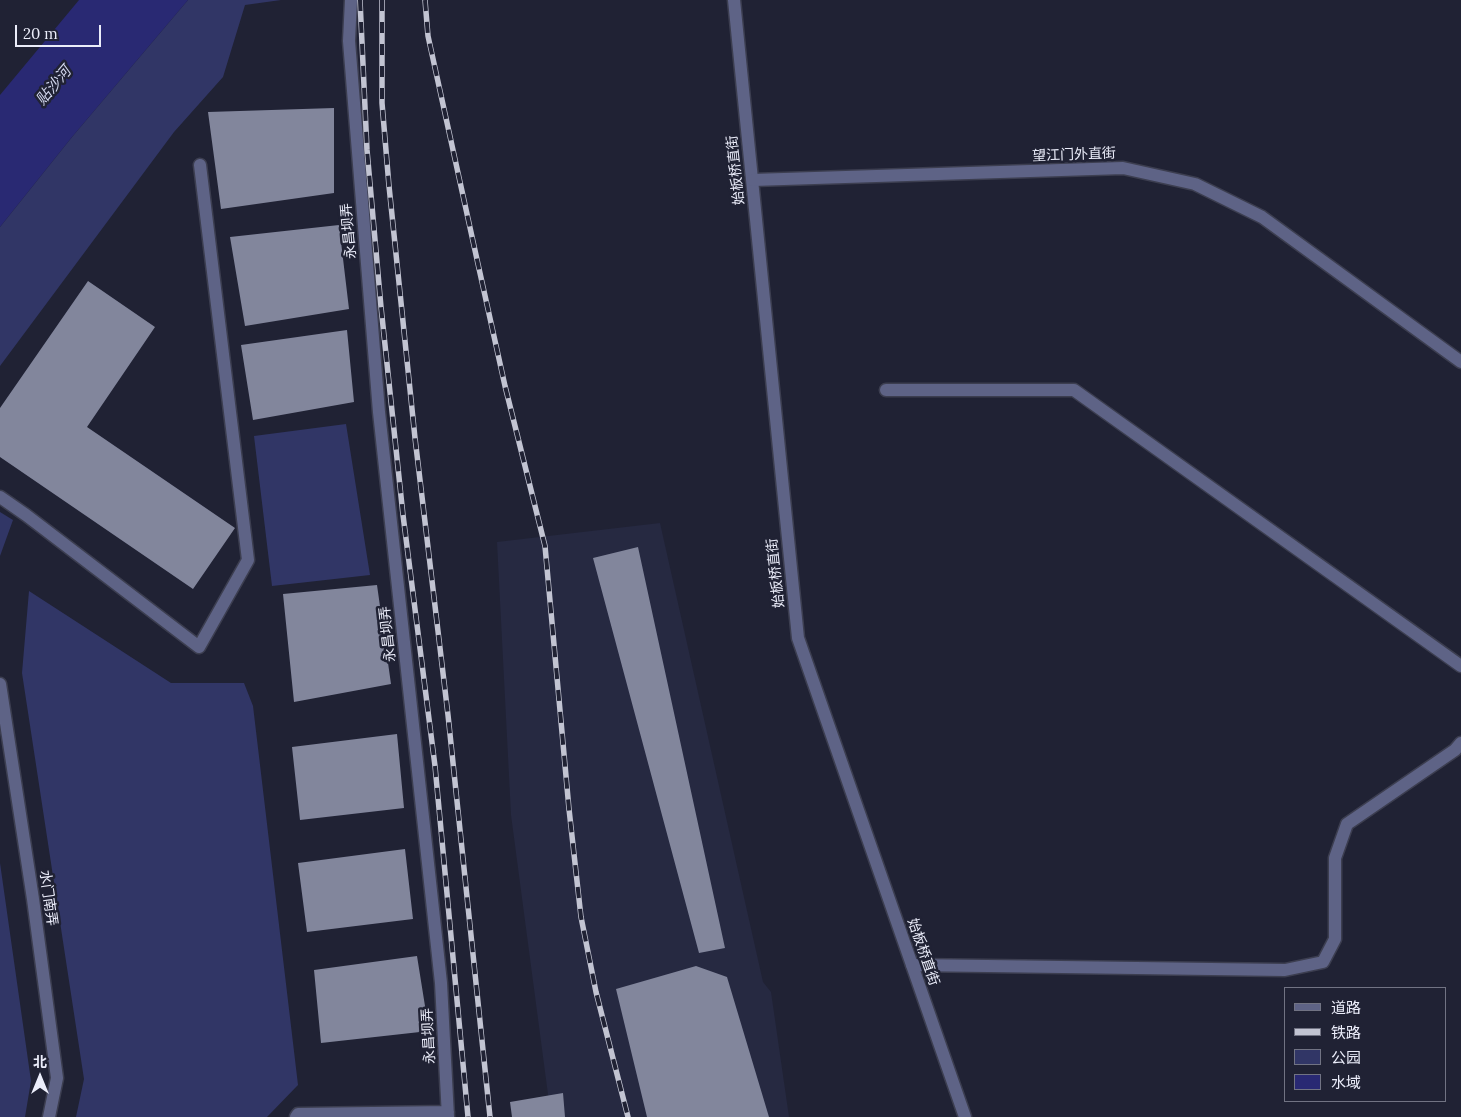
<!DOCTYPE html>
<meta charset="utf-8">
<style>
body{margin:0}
#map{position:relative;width:1461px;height:1117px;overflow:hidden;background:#202234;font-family:Lora,"Noto Sans SC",serif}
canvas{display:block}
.legend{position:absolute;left:1284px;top:987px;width:162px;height:115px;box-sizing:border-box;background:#202234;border:1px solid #717383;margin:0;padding:6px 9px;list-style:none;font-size:15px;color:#ebedfa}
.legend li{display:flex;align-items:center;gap:10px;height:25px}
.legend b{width:25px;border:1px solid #717383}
.north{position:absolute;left:15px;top:1052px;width:50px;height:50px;-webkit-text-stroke:4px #202234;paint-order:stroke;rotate:0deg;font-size:14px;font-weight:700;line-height:20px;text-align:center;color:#ebedfa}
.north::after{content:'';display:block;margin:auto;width:18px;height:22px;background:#ebedfa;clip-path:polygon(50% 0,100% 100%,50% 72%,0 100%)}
.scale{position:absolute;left:15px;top:25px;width:86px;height:22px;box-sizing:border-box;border:2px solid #ebedfa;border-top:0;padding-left:6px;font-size:15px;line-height:18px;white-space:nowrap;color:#ebedfa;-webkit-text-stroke:4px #202234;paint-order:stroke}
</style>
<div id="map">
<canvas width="1461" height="1117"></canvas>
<ul class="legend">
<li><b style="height:6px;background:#5e6386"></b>道路</li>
<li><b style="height:6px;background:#c2c4d2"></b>铁路</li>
<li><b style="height:14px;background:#313666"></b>公园</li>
<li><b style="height:14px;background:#292973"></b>水域</li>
</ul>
<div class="north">北</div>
<div class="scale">20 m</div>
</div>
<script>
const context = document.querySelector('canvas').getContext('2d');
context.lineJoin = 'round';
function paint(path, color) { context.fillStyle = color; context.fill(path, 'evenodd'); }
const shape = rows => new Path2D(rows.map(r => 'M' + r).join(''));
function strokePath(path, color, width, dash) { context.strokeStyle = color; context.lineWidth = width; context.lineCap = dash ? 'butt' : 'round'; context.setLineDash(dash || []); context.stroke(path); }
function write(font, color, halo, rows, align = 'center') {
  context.font = font + ' Lora,"Noto Sans SC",serif'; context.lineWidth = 5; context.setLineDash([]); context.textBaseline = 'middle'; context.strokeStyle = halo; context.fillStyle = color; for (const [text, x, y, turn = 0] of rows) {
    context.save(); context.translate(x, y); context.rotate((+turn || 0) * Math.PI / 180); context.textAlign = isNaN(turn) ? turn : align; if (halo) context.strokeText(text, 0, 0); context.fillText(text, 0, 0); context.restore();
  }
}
paint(shape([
 [660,523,763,982,771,992,789,1117,551,1117,511,815,497,542]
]), '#262941');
paint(shape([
 [188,0,281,0,245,5,223,77,174,132,0,366,0,227,72,137],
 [346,424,370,575,272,586,254,436],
 [0,512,13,520,0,556],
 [29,591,171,683,244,683,253,706,298,1085,267,1117,76,1117,84,1079,22,673],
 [0,863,31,1081,25,1117,0,1117]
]), '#313666');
paint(shape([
 [79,0,188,0,72,137,0,227,0,95]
]), '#292973');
paint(shape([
 [334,108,334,193,221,209,208,112],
 [339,225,349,309,245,326,230,237],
 [88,281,155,327,87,427,235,528,193,589,0,457,0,408],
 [347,330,354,402,253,420,241,345],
 [638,547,725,948,699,953,593,558],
 [377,585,391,684,294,702,283,594],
 [397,734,404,808,300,820,292,747],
 [405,849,413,919,307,932,298,863],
 [417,956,429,1031,321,1043,314,970],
 [696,966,727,977,769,1117,647,1117,616,989],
 [563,1093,565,1117,512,1117,510,1102]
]), '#82869c');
const service = shape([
 [886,390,1074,390,1461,666],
 [0,497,26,515,199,647,248,560,200,165],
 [912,965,1285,970,1323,962,1335,939,1335,858,1347,824,1455,750,1461,743]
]);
const minor = shape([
 [351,0,349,41,379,412,441,983,448,1117],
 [734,0,798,638,965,1117],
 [0,684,33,899,57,1078,49,1117],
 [296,1117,298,1114,448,1112]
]);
const tertiary = shape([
 [753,180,1123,168,1195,184,1262,217,1461,362]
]);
strokePath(service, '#3c3e50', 15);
strokePath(minor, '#3c3e50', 15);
strokePath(tertiary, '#3c3e50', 15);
strokePath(service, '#5e6386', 12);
strokePath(minor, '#5e6386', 12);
strokePath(tertiary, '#5e6386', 12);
const rail = shape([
 [360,0,367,150,381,307,403,515,435,766,468,1117],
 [382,0,382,103,389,186,415,438,448,715,490,1117],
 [425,0,428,36,478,264,505,386,545,546,569,809,581,917,596,992,628,1117]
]);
strokePath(rail, '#c2c4d2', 5.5);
strokePath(rail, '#202234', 4, [11]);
write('14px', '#ebedfa', '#202234', [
 ["望江门外直街",1074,155,-2],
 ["始板桥直街",736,170,-96],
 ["永昌坝弄",349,231,-95],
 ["始板桥直街",776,573,-96],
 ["永昌坝弄",388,634,-96],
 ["水门南弄",48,898,82],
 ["始板桥直街",923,952,71],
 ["永昌坝弄",429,1036,-93]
]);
write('italic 15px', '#d3d8ee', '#202234', [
 ["贴沙河",54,86,-50]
]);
</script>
